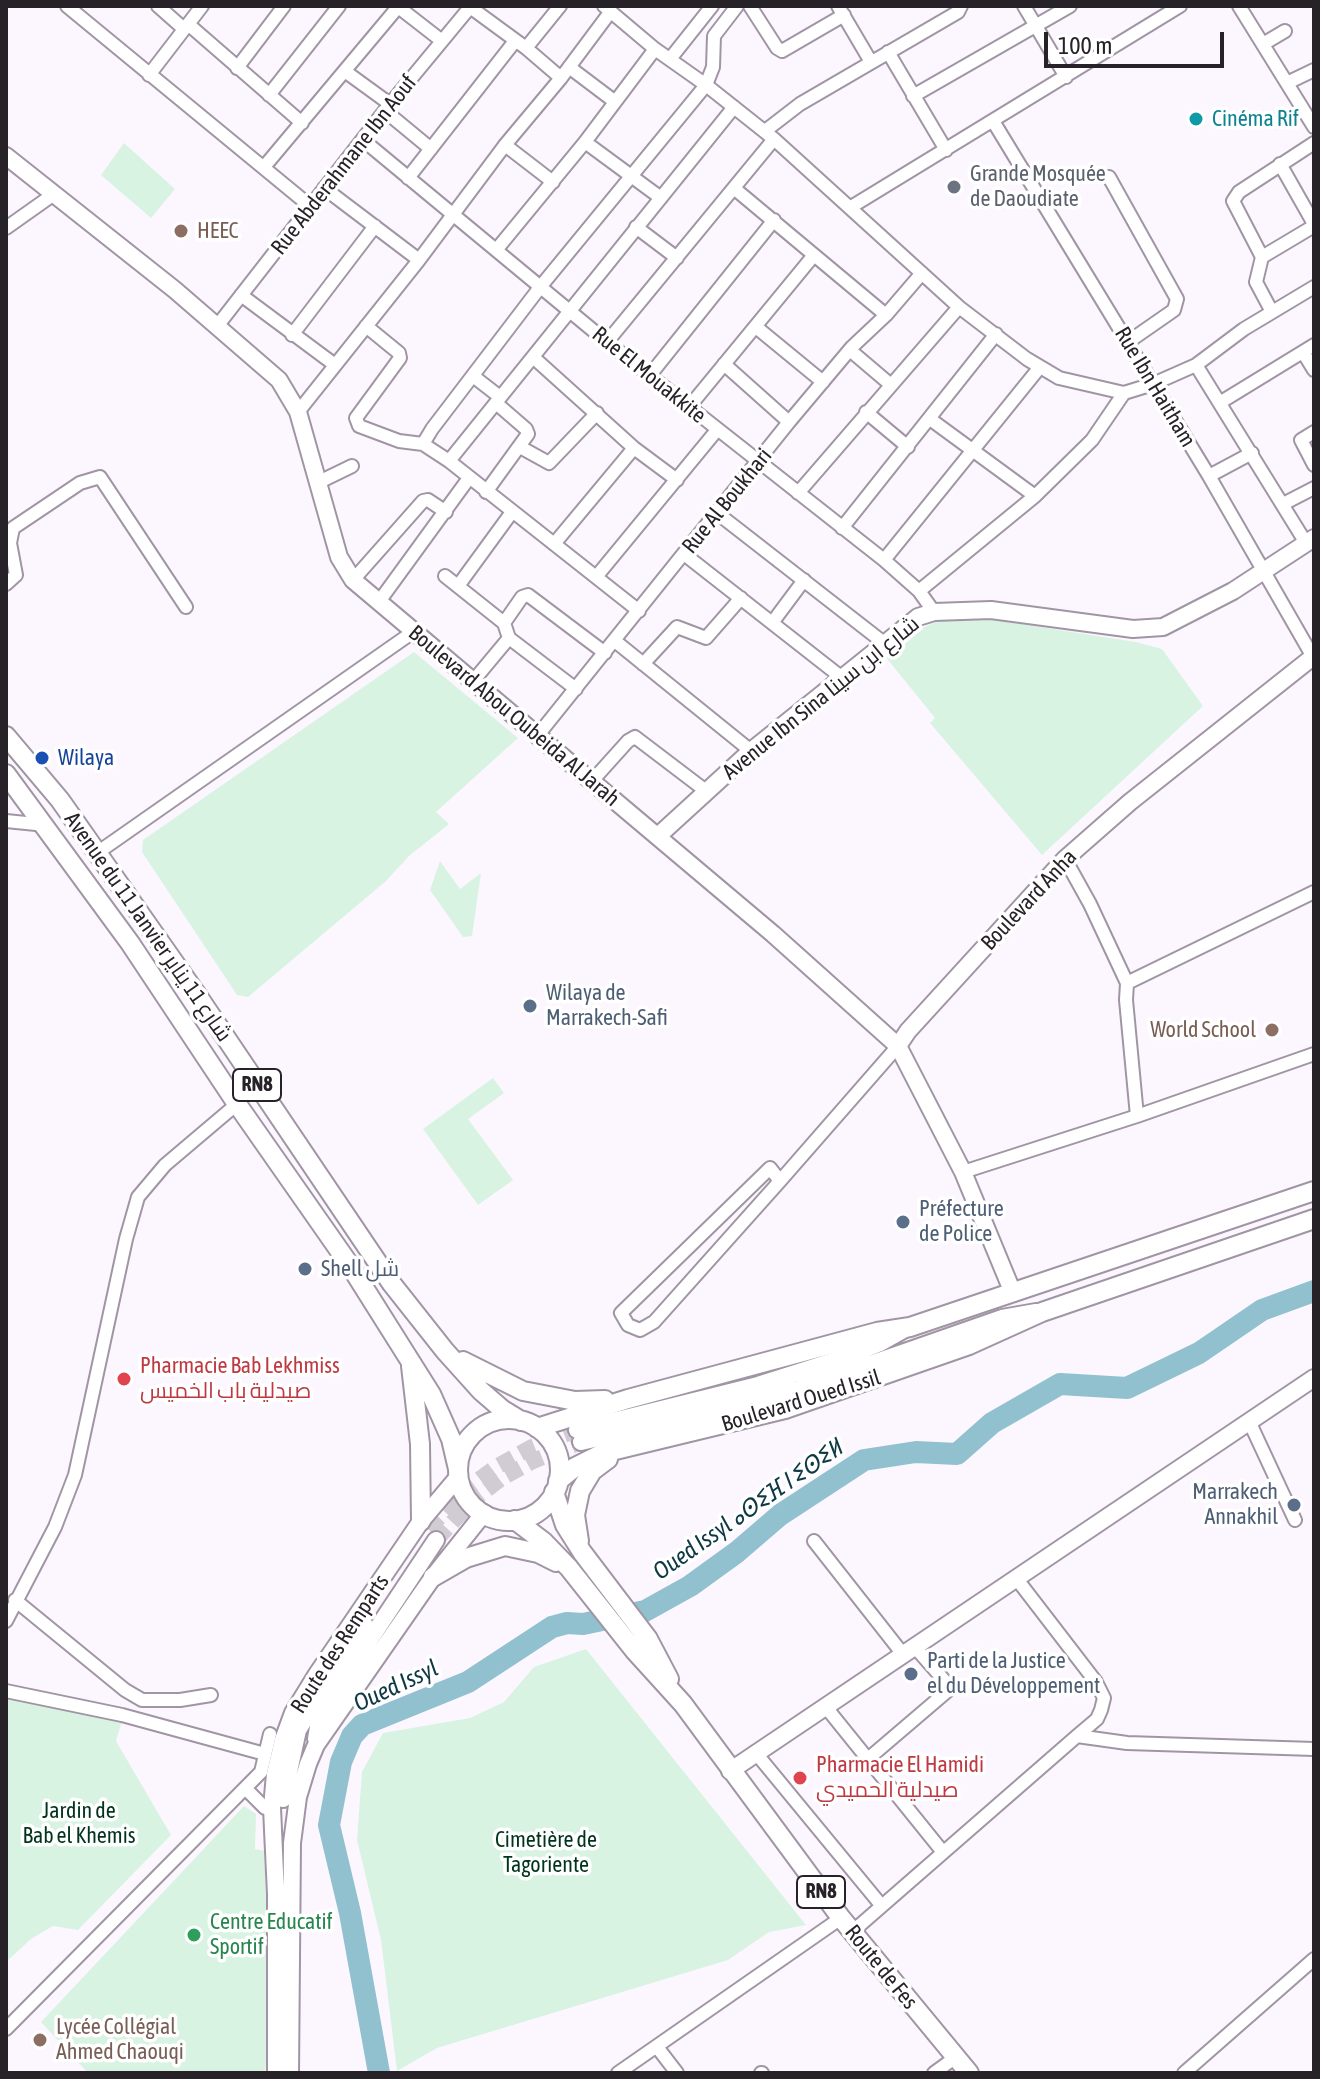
<!DOCTYPE html>
<meta charset="utf-8">
<style>
body{margin:0}
#map{position:relative;width:1320px;height:2079px;overflow:hidden;background:#fcf7fe;font-family:"Asap Condensed",sans-serif}
canvas{display:block}
.frame{position:absolute;inset:0;border:8px solid #272228;pointer-events:none}
.scale{position:absolute;left:1044px;top:32px;width:180px;height:36px;box-sizing:border-box;border:4px solid #272228;border-top:0;padding-left:10px;font-size:24px;line-height:28px;white-space:nowrap;color:#272228;-webkit-text-stroke:6px #fff;paint-order:stroke}
</style>
<div id="map">
<canvas width="1320" height="2079"></canvas>
<div class="frame"></div>
<div class="scale">100 m</div>
</div>
<script>
const context = document.querySelector('canvas').getContext('2d');
context.lineJoin = 'round';
function paint(path, color) { context.fillStyle = color; context.fill(path, 'evenodd'); }
const shape = rows => new Path2D(rows.map(r => 'M' + r).join(''));
function strokePath(path, color, width, dash) { context.strokeStyle = color; context.lineWidth = width; context.lineCap = dash ? 'butt' : 'round'; context.setLineDash(dash || []); context.stroke(path); }
function write(font, color, halo, rows, align = 'center') {
  context.font = font + ' "Asap Condensed",Cairo,"Noto Sans Tifinagh",sans-serif'; context.lineWidth = 7; context.setLineDash([]); context.textBaseline = 'middle'; context.strokeStyle = halo; context.fillStyle = color; for (const [text, x, y, turn = 0] of rows) {
    context.save(); context.translate(x, y); context.rotate((+turn || 0) * Math.PI / 180); context.textAlign = isNaN(turn) ? turn : align; if (halo) context.strokeText(text, 0, 0); context.fillText(text, 0, 0); context.restore();
  }
}
paint(shape([
 [124,143,175,189,151,218,101,175],
 [944,618,982,618,1136,642,1162,649,1203,706,1042,855,930,723,935,718,884,655,914,632],
 [414,652,518,738,436,812,449,824,409,856,386,881,248,997,237,995,142,852,143,840],
 [440,861,460,889,481,873,472,936,463,937,430,890],
 [493,1078,504,1093,468,1119,513,1180,478,1205,423,1129],
 [586,1649,806,1925,769,1932,728,1960,437,2048,397,2071,381,1940,357,1840,362,1772,383,1733,470,1718,504,1702,534,1667],
 [6,1696,122,1721,116,1741,171,1835,78,1930,53,1926,31,1939,6,1962],
 [244,1806,256,1814,255,1849,264,1851,271,2020,265,2073,88,2073,41,2022]
]), '#d9f3e3');
strokePath(shape([
 [379,2073,350,1913,329,1825,341,1762,352,1736,362,1725,468,1682,552,1627,567,1623,583,1624,645,1611,690,1586,737,1552,780,1515,864,1460,916,1452,957,1454,992,1423,1060,1384,1127,1388,1199,1353,1262,1310,1314,1291]
]), '#91c0ce', 22);
strokePath(shape([
 [428,1529,464,1491,496,1467,532,1447,577,1430],
 [436,1540,473,1500,502,1478,533,1461,581,1442]
]), '#d1ccd3', 16, [16, 8]);
const street = shape([
 [67,6,310,206],
 [158,6,184,29],
 [397,6,442,41],
 [604,6,655,49,706,85,774,139,959,307,1027,359,1059,378,1124,393,1153,384,1196,365,1244,329,1314,287],
 [750,6,777,48,782,51,844,15],
 [838,6,871,62],
 [1024,6,1066,77],
 [1239,6,1314,127],
 [470,7,526,48,561,78],
 [188,24,302,123],
 [1263,44,1285,31],
 [526,48,560,6],
 [888,52,946,150],
 [670,59,712,6],
 [569,67,614,101],
 [237,68,284,6],
 [346,72,390,104],
 [149,75,202,6],
 [1287,83,1314,70],
 [269,95,339,6],
 [913,96,1070,6],
 [385,111,431,149],
 [993,121,1209,476,1313,657],
 [765,131,800,104,958,12,961,6],
 [363,140,607,342,884,560,919,591,934,612],
 [585,142,661,198],
 [505,145,553,182],
 [1280,164,1314,224],
 [264,167,398,7],
 [1109,177,1177,299,1174,310,1128,342],
 [408,178,515,41],
 [324,188,419,260],
 [735,189,886,315],
 [851,207,1180,6],
 [636,227,677,258],
 [6,228,54,194],
 [497,249,585,142,655,49],
 [1262,257,1314,226],
 [241,295,335,365],
 [1272,312,1256,282,1262,257,1233,201,1239,192,1314,143],
 [218,325,390,104,471,6],
 [366,326,399,353,400,358,356,418,359,426,399,441,423,444,449,461,639,611],
 [756,327,823,382],
 [292,335,375,226],
 [607,342,774,139],
 [851,351,891,385],
 [1303,352,1314,370],
 [533,357,634,448,677,480],
 [724,364,789,422],
 [1196,365,1306,543],
 [650,375,774,220],
 [473,376,500,397],
 [1221,402,1314,345],
 [689,407,814,255],
 [298,412,419,260,505,145,561,78,611,11],
 [866,412,908,447],
 [930,419,1035,496],
 [1314,432,1301,440,1314,465],
 [423,444,432,429,541,286,706,85,713,67,714,36,737,6],
 [520,447,549,463,597,413],
 [449,461,734,107],
 [1209,476,1252,453],
 [317,483,352,466],
 [486,492,528,434,526,429,496,403],
 [798,493,959,307],
 [1283,504,1314,488],
 [717,513,884,643],
 [842,528,996,334],
 [554,544,634,448],
 [684,554,841,677],
 [884,560,1040,367],
 [445,576,504,623,509,638,576,689],
 [596,577,717,430],
 [353,580,423,501,428,500,446,512],
 [6,584,16,575,10,543,13,528,80,483,100,477,186,607],
 [458,586,512,512],
 [919,591,1035,496,1092,440,1124,393],
 [378,603,469,478],
 [504,623,522,597,528,595,605,653],
 [772,623,804,580],
 [615,641,751,751],
 [643,664,677,627,706,638,741,598],
 [474,680,509,638],
 [538,735,789,422,852,347,886,315,922,273],
 [592,781,628,741,635,737,706,791],
 [6,821,46,825],
 [97,853,413,632],
 [1065,859,1090,904,1127,983,1126,1000,1137,1116],
 [1127,983,1314,892],
 [963,1172,1137,1116,1314,1054],
 [780,1181,770,1168,621,1313,628,1325,640,1330,654,1322,780,1181,898,1046],
 [1249,1421,1295,1520],
 [814,1541,902,1653],
 [15,1600,125,1690,142,1700,180,1700,211,1695],
 [6,1621,55,1527,75,1475,126,1239,138,1197,165,1165,237,1104],
 [6,1691,122,1715,265,1754],
 [825,1706,942,1851],
 [1077,1736,1127,1743,1314,1749],
 [755,1752,881,1905],
 [869,1758,951,1688,914,1646],
 [245,1788,265,1808,272,1808],
 [852,1932,1077,1736,1097,1719,1101,1710,1104,1698,1096,1682,1016,1578],
 [6,2029,261,1772,270,1734],
 [657,2047,677,2073],
 [618,2073,841,1918],
 [761,2073,762,2073],
 [934,2073,956,2057],
 [1184,2073,1314,1959]
]);
const secondary = shape([
 [6,156,175,290,279,380,298,412,339,557,353,580,773,934,898,1046,963,1172,1013,1293],
 [658,836,751,751,918,617,934,612,991,610,1133,629,1163,627,1233,591,1314,538],
 [898,1046,908,1031,1065,859,1130,802,1314,656],
 [577,1430,758,1385,837,1360,880,1343,905,1329],
 [581,1442,742,1405,796,1390,1002,1318,1036,1312],
 [316,1739,319,1721,331,1698,436,1540],
 [730,1771,1314,1378],
 [283,1799,298,1730,364,1623],
 [276,2073,276,1895,272,1808,275,1774,283,1740,293,1713,317,1674,421,1521,459,1476],
 [290,2073,292,1843,298,1797,308,1764,316,1745,433,1577,484,1513]
]);
const primary = shape([
 [6,736,60,800,197,995,392,1284,445,1351,481,1391,503,1410,521,1421],
 [6,774,130,943,237,1104,351,1267,431,1394,451,1439,458,1469],
 [463,1361,523,1391,575,1401,605,1400],
 [411,1366,420,1444,421,1521],
 '458 1470a51 51 0 1 1 102 0a51 51 0 1 1-102 0Z',
 [537,1428,628,1399,877,1332,910,1327,1314,1191],
 [558,1481,575,1467,603,1453,785,1409,969,1345,1042,1312,1314,1219],
 [554,1492,565,1525,582,1552,648,1639,669,1679],
 [515,1520,544,1542,569,1568,634,1650,683,1704,841,1918,969,2073],
 [579,1541,575,1515,580,1491,592,1471,608,1459],
 [433,1577,466,1558,505,1546,538,1553,556,1562]
]);
strokePath(street, '#a195a5', 16);
strokePath(secondary, '#a195a5', 20);
strokePath(primary, '#a195a5', 22);
strokePath(street, '#fff', 12);
strokePath(secondary, '#fff', 16);
strokePath(primary, '#fff', 18);
for (const [x, y, r, color] of [
 [1196,119,8,"#0f9aa8"],
 [954,187,8,"#6b7280"],
 [181,231,8,"#8d6e63"],
 [42,758,8,"#1a4fb4"],
 [530,1006,8,"#5c6f8a"],
 [1272,1030,8,"#8d6e63"],
 [903,1222,8,"#5c6f8a"],
 [305,1269,8,"#5c6f8a"],
 [124,1379,8,"#e0444e"],
 [1294,1505,8,"#5c6f8a"],
 [911,1674,8,"#5c6f8a"],
 [800,1778,8,"#e0444e"],
 [194,1935,8,"#2e9e5b"],
 [40,2040,8,"#8d6e63"]
]) { const dot = new Path2D(); dot.arc(x, y, r, 0, 2 * Math.PI); context.fillStyle = color; context.fill(dot); strokePath(dot, '#fff', 3); }
for (const [x, y, w] of [
 [257,1085,48],
 [821,1892,48]
]) { const box = new Path2D(); box.roundRect(x - w / 2, y - 16, w, 32, 6); context.fillStyle = '#fff'; context.fill(box); strokePath(box, '#272228', 2); }
write('bold 20px', '#272228', null, [
 ["RN8",257,1085],
 ["RN8",821,1892]
]);
write('22px', '#0d838f', '#fff', [
 ["Cinéma Rif",1212,119]
], 'left');
write('22px', '#272228', '#fff', [
 ["Rue Abderahmane Ibn Aouf",344,165,-52],
 ["Rue El Mouakkite",649,375,39],
 ["Rue Ibn Haitham",1155,387,59],
 ["Rue Al Boukhari",727,501,-51],
 ["Avenue Ibn Sina شارع ابن سينا",821,698,-39],
 ["Boulevard Abou Oubeida Al Jarah",514,716,40],
 ["Boulevard Anha",1029,900,-47],
 ["Avenue du 11 Janvier شارع 11 يناير",148,927,55],
 ["Boulevard Oued Issil",801,1401,-17],
 ["Route des Remparts",340,1644,-57],
 ["Route de Fes",881,1967,51]
]);
write('22px', '#5b616d', '#fff', [
 ["Grande Mosquée",970,174],
 ["de Daoudiate",970,199]
], 'left');
write('22px', '#785e54', '#fff', [
 ["HEEC",197,231],
 ["World School",1256,1030,"right"],
 ["Lycée Collégial",56,2027],
 ["Ahmed Chaouqi",56,2052]
], 'left');
write('22px', '#164399', '#fff', [
 ["Wilaya",58,758]
], 'left');
write('22px', '#4e5e75', '#fff', [
 ["Wilaya de",546,993],
 ["Marrakech-Safi",546,1018],
 ["Préfecture",919,1209],
 ["de Police",919,1234],
 ["Shell شل",321,1269],
 ["Marrakech",1278,1492,"right"],
 ["Annakhil",1278,1517,"right"],
 ["Parti de la Justice",927,1661],
 ["el du Développement",927,1686]
], 'left');
write('22px', '#be3a42', '#fff', [
 ["Pharmacie Bab Lekhmiss",140,1366],
 ["صيدلية باب الخميس",140,1391],
 ["Pharmacie El Hamidi",816,1765],
 ["صيدلية الحميدي",816,1790]
], 'left');
write('22px', '#01341d', '#fff', [
 ["Jardin de",79,1811],
 ["Bab el Khemis",79,1836],
 ["Cimetière de",546,1840],
 ["Tagoriente",546,1865]
]);
write('22px', '#27864d', '#fff', [
 ["Centre Educatif",210,1922],
 ["Sportif",210,1947]
], 'left');
write('italic 24px', '#0d3844', '#fff', [
 ["Oued Issyl ⴰⵙⵉⴼ ⵏ ⵉⵙⵉⵍ",748,1510,-35],
 ["Oued Issyl",396,1686,-25]
]);
</script>
